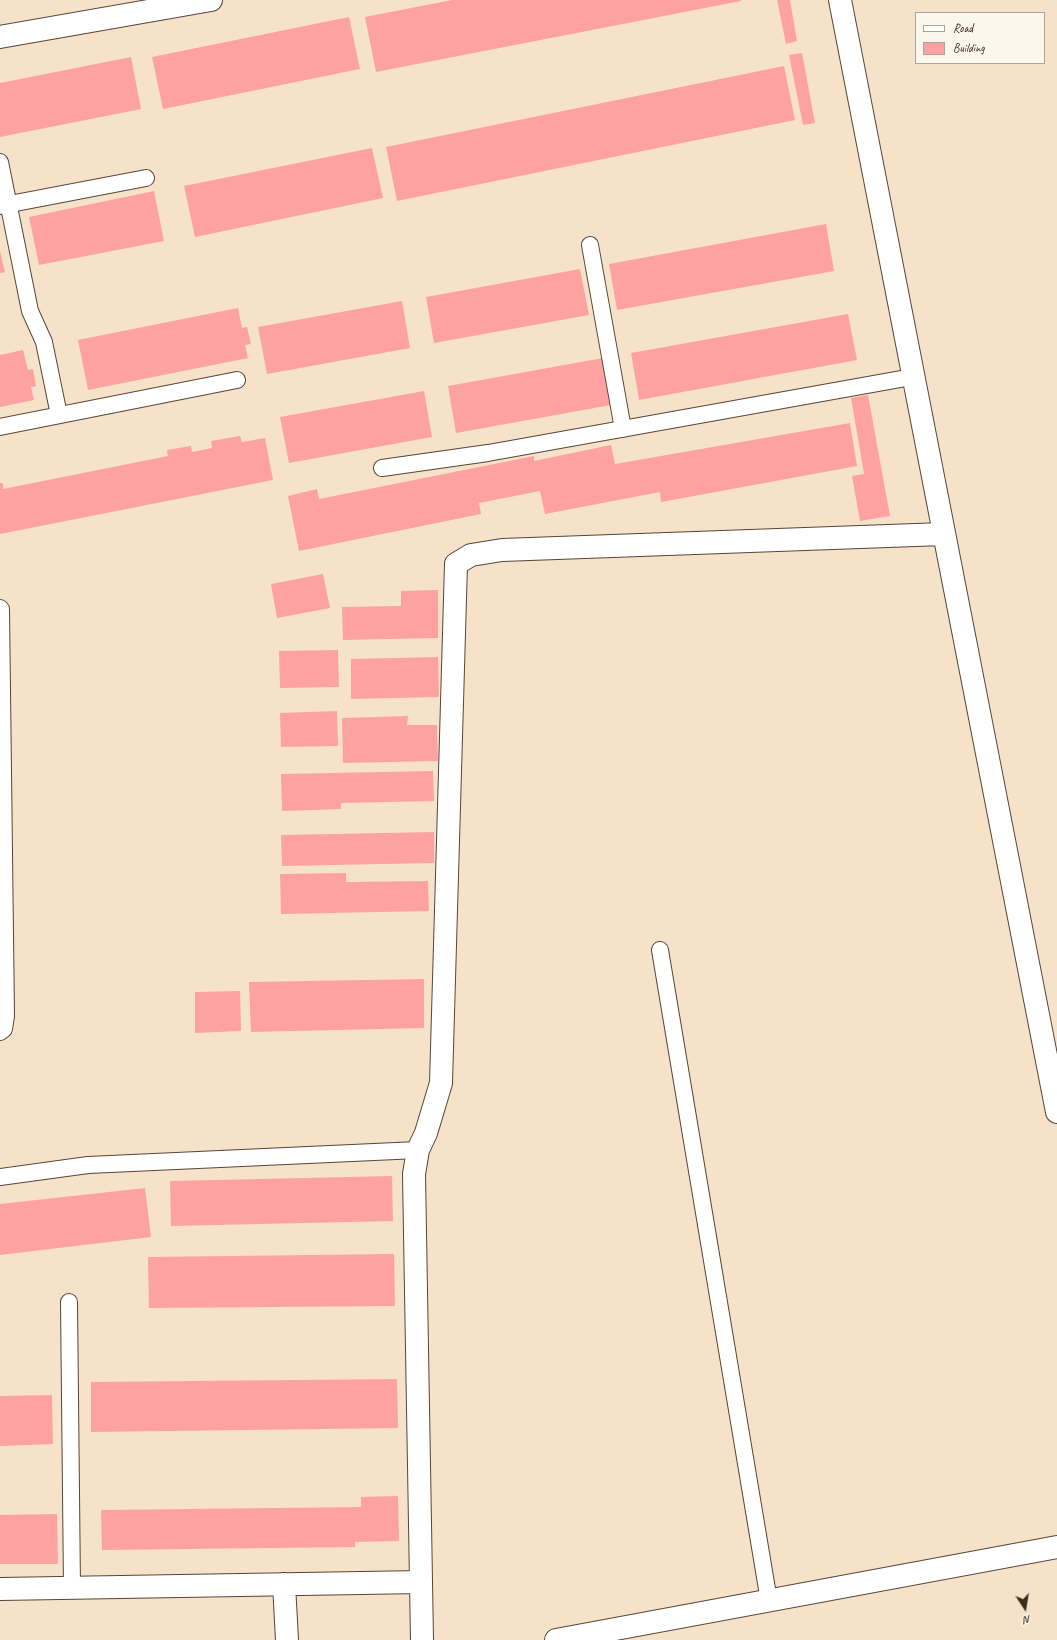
<!DOCTYPE html>
<style>
body{margin:0}
#map{position:relative;width:1057px;height:1640px;overflow:hidden;background:#f6e2c9;font-family:Caveat,sans-serif}
canvas{display:block}
.legend{position:absolute;left:915px;top:12px;width:130px;height:52px;box-sizing:border-box;background:#fbf7ec;border:1px solid #aea59a;margin:0;padding:5px 7px;list-style:none;font-size:12px;color:#3b2a1e}
.legend li{display:flex;align-items:center;gap:8px;height:20px}
.legend b{width:20px;border:1px solid #aea59a}
.north{position:absolute;left:1005px;top:1588px;width:40px;height:40px;-webkit-text-stroke:3px #fbf7ec;paint-order:stroke;rotate:168deg;font-size:11px;font-weight:700;line-height:16px;text-align:center;color:#3b2a1e}
.north::after{content:'';display:block;margin:auto;width:14px;height:18px;background:#3b2a1e;clip-path:polygon(50% 0,100% 100%,50% 72%,0 100%)}
</style>
<div id="map">
<canvas width="1057" height="1640"></canvas>
<ul class="legend">
<li><b style="height:5px;background:#fff"></b>Road</li>
<li><b style="height:11px;background:#fda2a0"></b>Building</li>
</ul>
<div class="north">N</div>
</div>
<script>
const context = document.querySelector('canvas').getContext('2d');
context.lineJoin = 'round';
function paint(path, color) { context.fillStyle = color; context.fill(path, 'evenodd'); }
const shape = rows => new Path2D(rows.map(r => 'M' + r).join(''));
function strokePath(path, color, width, dash) { context.strokeStyle = color; context.lineWidth = width; context.lineCap = dash ? 'butt' : 'round'; context.setLineDash(dash || []); context.stroke(path); }
paint(shape([
 [452,0,741,0,741,1,376,72,365,17],
 [777,0,790,0,797,41,786,44],
 [349,17,360,69,163,109,152,57],
 [802,53,815,123,803,125,789,55],
 [131,57,141,109,0,137,0,83],
 [784,66,795,120,397,201,386,147],
 [372,148,383,198,195,237,184,186],
 [154,191,164,241,39,265,29,217],
 [826,224,834,271,617,310,609,264],
 [0,251,5,272,0,273],
 [580,269,589,315,434,343,426,297],
 [402,301,410,348,267,374,258,327],
 [238,308,242,328,247,327,251,344,245,345,248,358,88,390,78,340],
 [848,314,857,360,639,400,631,353],
 [23,350,28,370,33,369,36,386,31,387,34,400,0,407,0,355],
 [603,358,611,405,456,433,448,386],
 [424,391,432,437,289,463,280,417],
 [868,395,890,516,860,521,852,476,864,474,851,398],
 [850,423,857,466,661,502,660,492,545,514,540,491,479,503,481,514,299,551,288,496,317,489,319,499,534,456,534,461,611,445,615,464],
 [240,436,242,442,265,438,273,480,0,534,0,483,3,483,3,489,168,456,167,450,191,446,192,452,212,448,211,441],
 [323,574,330,608,277,618,271,584],
 [438,590,438,638,343,640,342,607,401,606,401,591],
 [338,650,339,687,280,688,279,651],
 [438,657,439,697,351,699,351,659],
 [337,711,338,746,281,747,280,713],
 [408,716,407,725,437,725,438,761,343,763,342,718],
 [433,771,434,801,341,803,341,809,282,811,281,774],
 [434,832,434,863,282,866,281,835],
 [346,873,346,882,428,881,429,911,281,914,280,874],
 [424,979,424,1028,251,1032,249,982],
 [240,991,241,1031,195,1033,195,992],
 [392,1176,393,1221,171,1226,170,1181],
 [145,1188,151,1237,0,1255,0,1204],
 [394,1254,395,1306,149,1308,148,1257],
 [397,1379,398,1428,91,1432,91,1382],
 [52,1395,53,1444,0,1446,0,1396],
 [398,1496,399,1541,355,1542,355,1547,102,1550,101,1510,361,1507,361,1497],
 [57,1514,58,1564,0,1564,0,1515]
]), '#fda2a0');
const lane = shape([
 [0,162,30,311,44,342,59,415],
 [0,206,146,178],
 [590,245,623,429],
 [0,427,237,380],
 [382,468,488,453,912,377],
 [0,608,1,609,6,1016,4,1029,0,1032],
 [660,950,769,1601],
 [0,1177,88,1165,418,1150],
 [69,1302,72,1588]
]);
const street = shape([
 [840,0,1057,1112],
 [0,37,211,0],
 [284,1584,287,1640],
 [0,1589,421,1582],
 [422,1640,414,1174,418,1150,426,1133,441,1083,456,564,471,555,502,550,943,534],
 [556,1640,1057,1547]
]);
strokePath(lane, '#574638', 18);
strokePath(street, '#574638', 24);
strokePath(lane, '#fff', 16);
strokePath(street, '#fff', 22);
</script>
